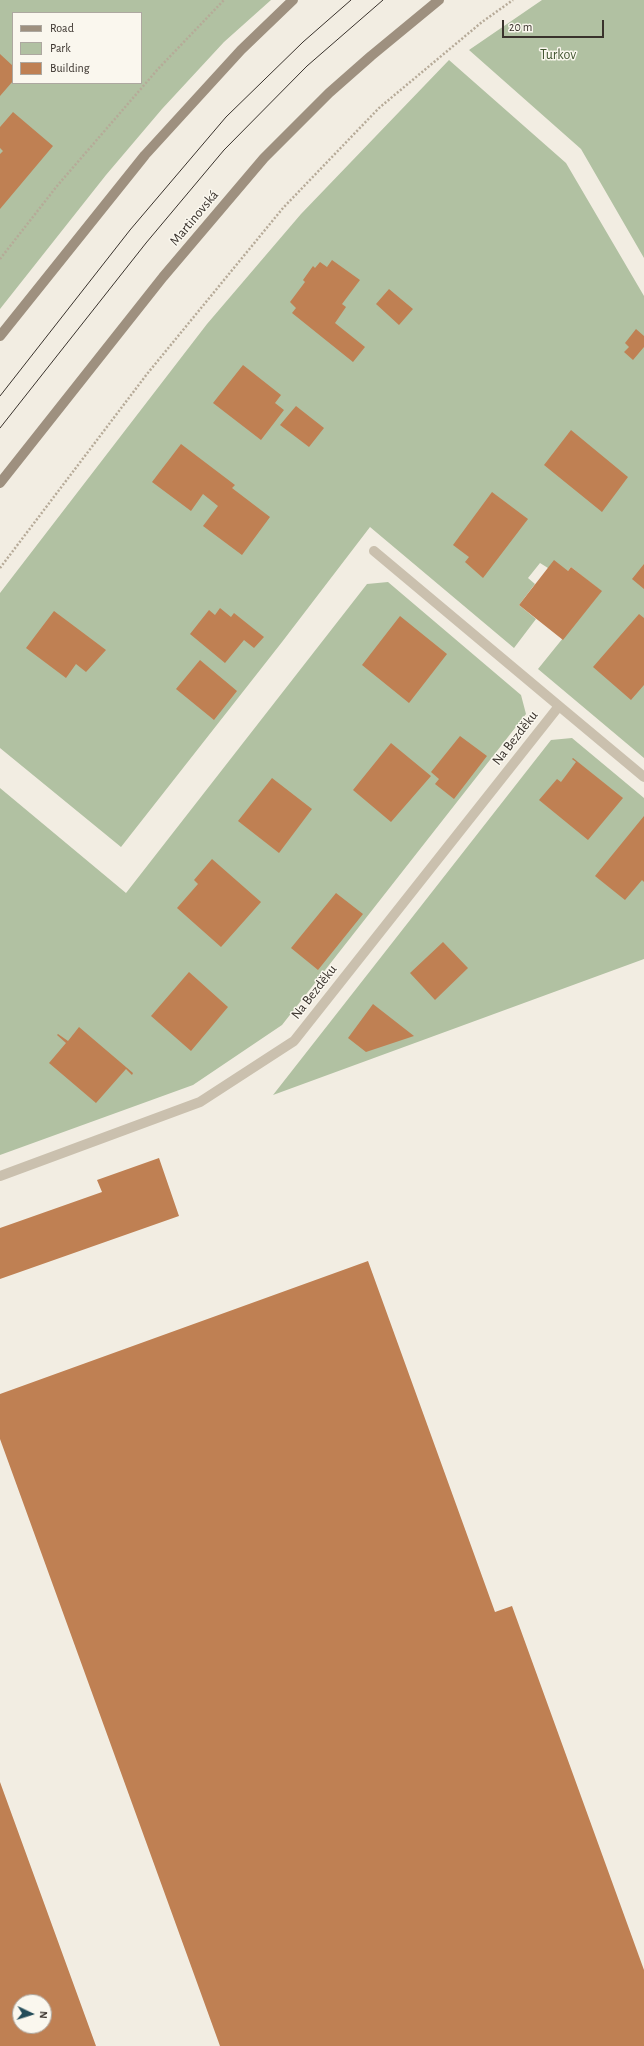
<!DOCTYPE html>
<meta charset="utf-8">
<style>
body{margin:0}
#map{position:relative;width:644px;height:2046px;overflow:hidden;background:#f2ede2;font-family:"Alegreya Sans",sans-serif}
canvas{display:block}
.legend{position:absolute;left:12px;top:12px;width:130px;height:72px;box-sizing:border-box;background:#faf7ee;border:1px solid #ada8a0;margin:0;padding:5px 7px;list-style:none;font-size:12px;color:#39322c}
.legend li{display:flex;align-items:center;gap:8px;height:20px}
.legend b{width:20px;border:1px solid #ada8a0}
.north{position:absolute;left:12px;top:1994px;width:40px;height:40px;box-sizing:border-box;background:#faf7ee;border:1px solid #ada8a0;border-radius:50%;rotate:94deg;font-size:11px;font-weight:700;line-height:16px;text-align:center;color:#39322c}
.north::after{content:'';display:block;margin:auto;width:14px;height:18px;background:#234c59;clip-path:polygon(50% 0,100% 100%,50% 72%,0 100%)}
.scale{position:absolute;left:502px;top:20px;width:102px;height:18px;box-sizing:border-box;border:2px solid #39322c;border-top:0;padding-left:5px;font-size:12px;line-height:14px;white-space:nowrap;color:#39322c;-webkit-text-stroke:3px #faf7ee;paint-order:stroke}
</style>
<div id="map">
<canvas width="644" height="2046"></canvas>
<ul class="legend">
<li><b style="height:5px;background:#9e907f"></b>Road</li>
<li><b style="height:11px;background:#b1c1a2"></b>Park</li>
<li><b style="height:11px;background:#bf8053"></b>Building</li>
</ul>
<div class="north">N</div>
<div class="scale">20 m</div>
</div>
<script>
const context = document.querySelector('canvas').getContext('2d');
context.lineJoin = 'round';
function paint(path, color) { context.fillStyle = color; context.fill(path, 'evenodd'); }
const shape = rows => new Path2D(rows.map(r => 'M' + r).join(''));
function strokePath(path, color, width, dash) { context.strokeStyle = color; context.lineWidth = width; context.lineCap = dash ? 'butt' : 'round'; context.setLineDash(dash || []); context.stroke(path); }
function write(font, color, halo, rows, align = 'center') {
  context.font = font + ' "Alegreya Sans",sans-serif'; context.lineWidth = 3; context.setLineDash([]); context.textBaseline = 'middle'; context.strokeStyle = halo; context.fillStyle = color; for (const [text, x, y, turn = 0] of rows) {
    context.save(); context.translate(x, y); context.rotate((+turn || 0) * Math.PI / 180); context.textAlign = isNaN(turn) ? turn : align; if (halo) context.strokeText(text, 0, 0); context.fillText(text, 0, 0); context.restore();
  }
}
paint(shape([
 [0,0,271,0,224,42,162,109,106,175,0,309],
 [13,13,141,13,141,83,13,83],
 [542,0,644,0,644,258,581,149,469,50],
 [449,60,566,163,644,296,644,758,538,669,601,591,571,567,568,571,548,568,540,563,528,578,535,584,519,605,536,619,514,648,370,527,282,642,121,847,0,748,0,593,207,324,301,214],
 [388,582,521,695,526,714,282,1025,193,1085,0,1155,0,788,126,893,367,584],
 [572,738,644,798,644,959,273,1095,551,740]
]), '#b1c1a2');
paint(shape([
 [0,54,13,66,13,81,0,96],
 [13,112,53,146,0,209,0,154,3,151,0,148,0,127],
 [332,260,360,280,342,304,346,307,335,323,365,347,353,362,292,313,296,308,290,302,305,282,303,280,313,266,315,268,320,262,327,267],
 [389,289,413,309,399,325,376,304],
 [636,329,644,336,644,347,633,360,624,352,629,347,625,343],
 [243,365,281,395,275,403,284,410,261,440,213,403],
 [296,406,324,428,309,447,280,425],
 [571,430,628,477,602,512,544,465],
 [181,444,235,485,232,488,270,517,242,555,203,526,218,506,203,494,191,511,152,482],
 [492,492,528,519,483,578,465,562,469,557,453,545],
 [554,560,568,571,571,567,602,591,563,640,519,605],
 [644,564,644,589,632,579],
 [220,608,231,617,234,613,264,637,254,648,244,640,225,663,190,634,209,610,215,615],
 [54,611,106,650,86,672,76,664,66,678,26,648],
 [639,614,644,618,644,685,631,700,593,667],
 [400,616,447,654,409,703,362,665],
 [200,660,237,691,214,720,176,689],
 [460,736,487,756,454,799,435,784,439,779,431,772],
 [391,743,431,776,391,822,353,790],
 [573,758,623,798,588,840,539,800,557,779,561,782,576,762,572,759],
 [272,778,312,809,279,853,238,821],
 [644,816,644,882,642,880,625,900,595,876],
 [212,859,261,902,221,947,177,908,198,884,194,880],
 [336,893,363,914,318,970,291,948],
 [443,942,468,968,435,1000,410,973],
 [189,972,228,1007,191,1051,151,1016],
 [373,1004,414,1036,366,1052,348,1038],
 [79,1027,133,1073,132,1075,126,1069,96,1103,49,1063,66,1043,57,1035,58,1034,68,1041],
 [159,1158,179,1216,0,1279,0,1228,102,1192,97,1180],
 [368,1261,495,1612,512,1606,644,1970,644,2046,220,2046,0,1439,0,1394],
 [0,1782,96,2046,0,2046],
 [20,2002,44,2002,44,2026,20,2026]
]), '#bf8053');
strokePath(shape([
 [0,259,57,186,158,69,224,0],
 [0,568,147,374,283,208,379,108,482,22,513,0]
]), '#b6aa98', 2.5, [2, 2]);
strokePath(shape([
 [559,706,644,777],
 [0,1176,200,1102,294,1041,559,706,374,551]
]), '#cac0ae', 10);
strokePath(shape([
 [0,336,145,155,241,50,293,0],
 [0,483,163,277,264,158,329,93,371,56,439,0]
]), '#9e907f', 10);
strokePath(shape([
 [0,396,130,230,226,117,303,42,351,0],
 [0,428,146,243,224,150,307,66,383,0]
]), '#39322c', 1);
write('14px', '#425631', '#faf7ee', [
 ["Turkov",558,55]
]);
write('14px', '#39322c', '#faf7ee', [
 ["Martinovská",194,218,-50],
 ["Na Bezděku",515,738,-52],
 ["Na Bezděku",314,992,-52]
]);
</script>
